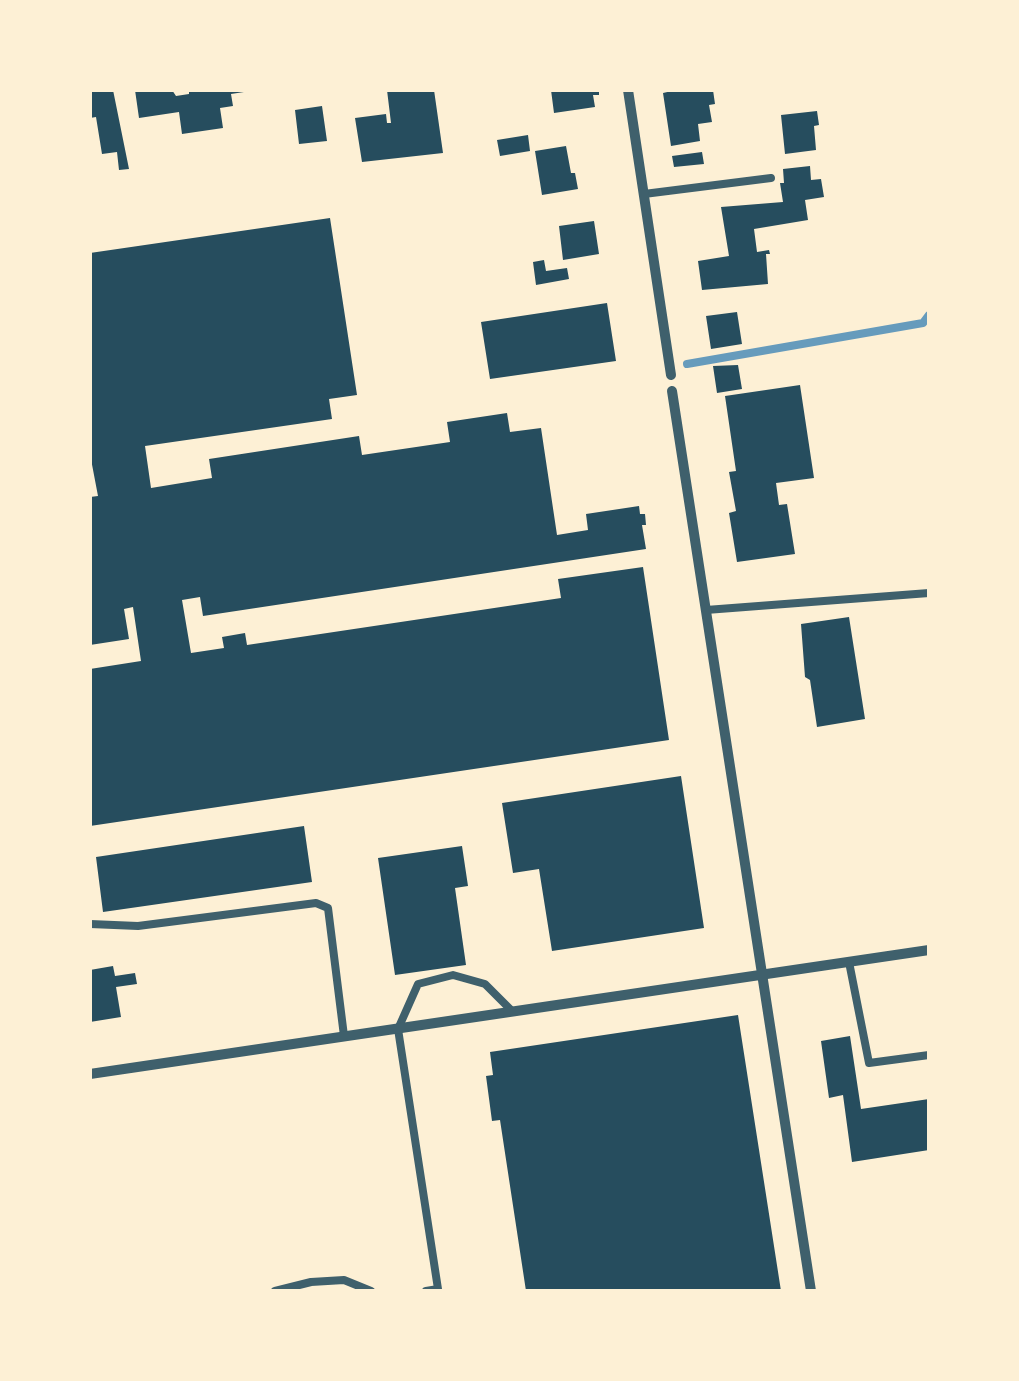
<!DOCTYPE html>
<style>
body{margin:0}
#map{position:relative;width:1019px;height:1381px;overflow:hidden;background:#fdf0d5;font-family:Cabin,sans-serif}
canvas{display:block}
.frame{position:absolute;inset:0;border:92px solid #fdf0d5;pointer-events:none}
</style>
<div id="map">
<canvas width="1019" height="1381"></canvas>
<div class="frame"></div>
</div>
<script>
const context = document.querySelector('canvas').getContext('2d');
context.lineJoin = 'round';
const shape = rows => new Path2D(rows.map(r => 'M' + r).join(''));
function strokePath(path, color, width, dash) { context.strokeStyle = color; context.lineWidth = width; context.lineCap = dash ? 'butt' : 'round'; context.setLineDash(dash || []); context.stroke(path); }
function paint(path, color) { context.fillStyle = color; context.fill(path, 'evenodd'); }
strokePath(shape([
 [687,364,923,323,929,315]
]), '#669bbc', 8);
paint(shape([
 [90,90,113,90,129,169,119,170,117,152,102,154,96,117,90,118],
 [135,90,172,90,176,96,189,94,189,90,244,92,231,94,233,106,220,108,223,128,182,134,179,112,139,118],
 [387,90,434,90,443,153,362,162,355,118,386,114,387,123,391,123],
 [551,90,599,90,599,95,593,95,595,107,554,113],
 [676,90,713,90,715,104,709,105,712,122,698,124,700,141,671,146,663,93],
 [322,106,327,141,299,144,295,110],
 [817,111,819,125,814,126,816,150,785,154,781,115],
 [528,135,530,151,500,156,497,140],
 [566,146,571,173,575,173,578,189,542,195,535,151],
 [702,152,704,164,674,167,672,156],
 [810,166,811,180,821,179,824,197,805,200,808,220,754,229,757,252,769,250,770,254,766,254,768,284,702,290,698,261,729,256,721,207,783,202,780,183,784,183,783,169],
 [330,218,357,395,329,399,332,419,145,446,151,488,212,478,209,459,359,436,362,455,450,442,447,422,507,413,510,432,541,428,557,535,588,530,586,514,639,506,640,514,645,514,646,525,642,525,646,549,203,616,200,597,182,600,191,653,224,648,222,637,245,633,247,645,561,598,558,579,643,567,669,740,90,826,90,669,141,661,133,607,124,609,129,639,90,645,90,497,98,496,90,454,90,253],
 [594,221,599,254,563,260,559,226],
 [544,260,546,271,567,268,569,279,536,285,533,262],
 [607,303,616,361,490,379,481,322],
 [737,312,742,344,711,349,706,316],
 [738,365,742,389,717,393,713,366],
 [800,385,814,478,776,483,779,505,787,504,795,554,737,562,729,513,736,511,729,472,736,471,725,396],
 [849,617,865,719,817,727,810,680,805,677,801,624],
 [681,776,704,928,552,951,539,869,513,873,502,803],
 [304,826,312,882,103,912,96,857],
 [462,846,468,886,455,888,466,965,395,975,378,858],
 [113,966,115,976,135,973,137,984,116,987,121,1017,90,1022,90,970],
 [738,1015,781,1291,526,1291,500,1120,492,1121,486,1076,493,1075,490,1052],
 [850,1036,861,1109,929,1099,929,1150,852,1162,843,1095,829,1098,821,1041]
]), '#264d5e');
strokePath(shape([
 [644,194,771,178],
 [706,610,929,593],
 [90,924,138,926,316,903,328,908,344,1036],
 [849,962,869,1063,929,1055],
 [275,1291,311,1282,344,1280,371,1291],
 [426,1291,438,1289,398,1029,418,984,453,975,485,984,512,1011]
]), '#3f606c', 8);
strokePath(shape([
 [628,90,671,375],
 [672,391,811,1291],
 [90,1074,929,950]
]), '#3f606c', 10);
</script>
